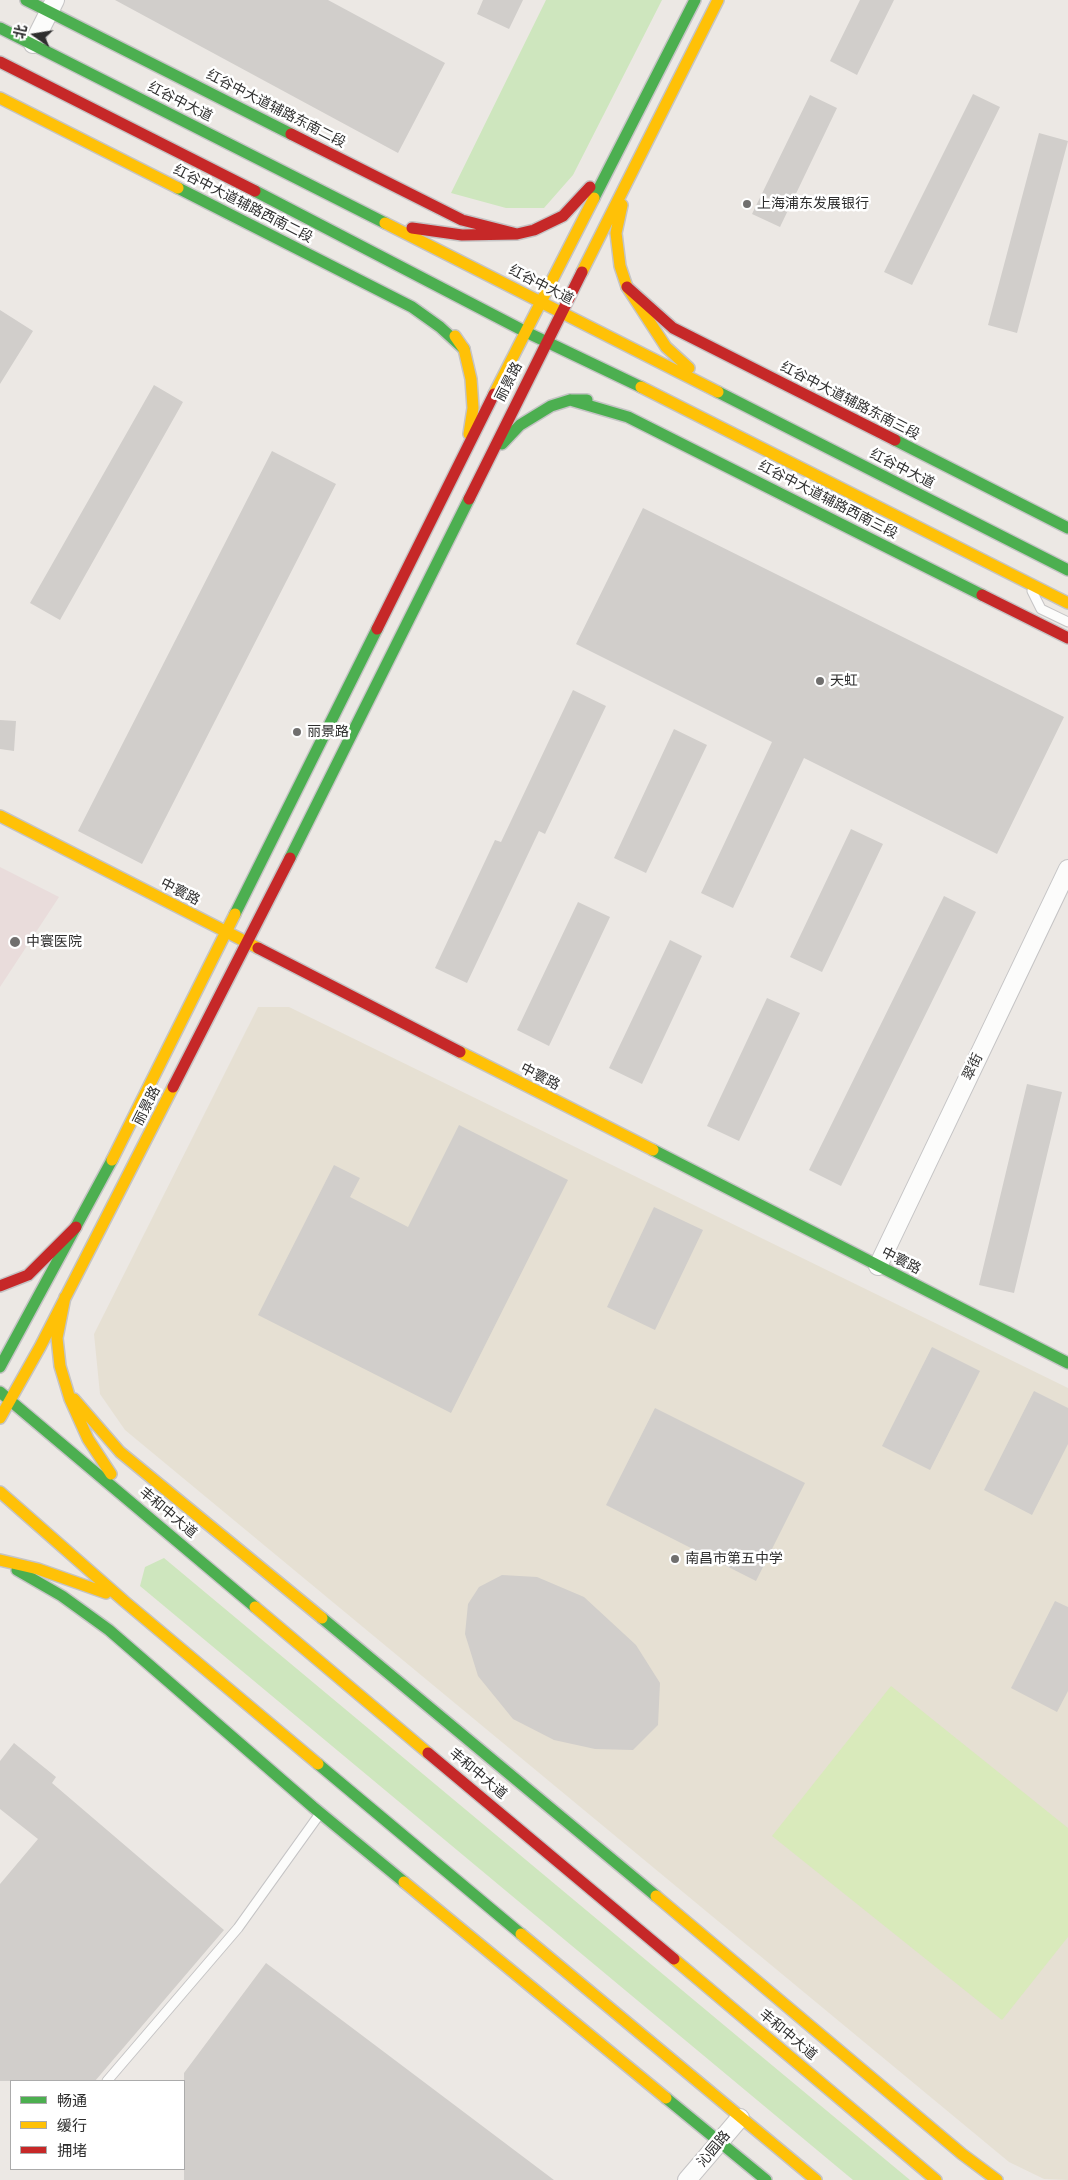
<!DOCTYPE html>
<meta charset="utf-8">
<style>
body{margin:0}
#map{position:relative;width:1068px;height:2180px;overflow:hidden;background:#ece8e4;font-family:"PT Sans","Noto Sans SC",sans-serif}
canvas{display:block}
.legend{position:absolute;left:10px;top:2080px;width:175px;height:90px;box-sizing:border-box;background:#fff;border:1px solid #ababab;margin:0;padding:6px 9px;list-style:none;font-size:15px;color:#2e2e2e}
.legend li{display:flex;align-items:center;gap:10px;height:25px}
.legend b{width:25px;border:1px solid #ababab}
.north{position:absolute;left:10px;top:10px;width:50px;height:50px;-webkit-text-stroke:4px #fff;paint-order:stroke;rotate:283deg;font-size:14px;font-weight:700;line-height:20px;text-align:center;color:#2e2e2e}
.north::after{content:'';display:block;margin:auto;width:18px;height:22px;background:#2e2e2e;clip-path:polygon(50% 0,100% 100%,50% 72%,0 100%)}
</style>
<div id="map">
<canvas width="1068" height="2180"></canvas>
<ul class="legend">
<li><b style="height:6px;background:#4caf50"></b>畅通</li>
<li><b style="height:6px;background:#ffc107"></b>缓行</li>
<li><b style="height:6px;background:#c62828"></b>拥堵</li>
</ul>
<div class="north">北</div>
</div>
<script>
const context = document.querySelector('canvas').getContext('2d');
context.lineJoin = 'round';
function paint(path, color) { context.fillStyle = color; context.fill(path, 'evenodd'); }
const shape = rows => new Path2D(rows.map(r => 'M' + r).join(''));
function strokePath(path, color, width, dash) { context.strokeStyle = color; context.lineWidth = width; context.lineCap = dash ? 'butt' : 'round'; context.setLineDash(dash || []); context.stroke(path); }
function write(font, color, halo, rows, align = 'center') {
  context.font = font + ' "PT Sans","Noto Sans SC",sans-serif'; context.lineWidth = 5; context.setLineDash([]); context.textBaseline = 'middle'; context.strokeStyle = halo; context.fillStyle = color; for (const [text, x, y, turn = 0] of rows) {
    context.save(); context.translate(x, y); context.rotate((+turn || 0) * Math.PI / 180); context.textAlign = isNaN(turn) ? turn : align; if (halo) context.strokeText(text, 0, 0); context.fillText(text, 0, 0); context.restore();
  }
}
paint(shape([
 [258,1007,289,1007,1068,1388,1068,2180,1044,2179,1009,2162,125,1430,100,1394,94,1334]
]), '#e6e0d3');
paint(shape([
 [0,867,59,897,0,987]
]), '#e9dcdb');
paint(shape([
 [546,0,662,0,573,175,544,208,506,208,451,193],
 [164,1558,755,2051,910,2180,853,2180,140,1586,145,1567]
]), '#cee6be');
paint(shape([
 [891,1686,1068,1828,1068,1937,1002,2020,772,1836]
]), '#d9eabb');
paint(shape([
 [115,0,328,0,445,63,398,153],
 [483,0,523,0,509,29,477,14],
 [860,0,894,0,857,75,830,61],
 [973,94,1000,107,912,285,884,272],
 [810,95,837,108,780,227,752,214],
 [1039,133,1068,141,1017,333,988,325],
 [0,310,33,331,0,384],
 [154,385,183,402,60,620,30,603],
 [272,451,336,484,142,864,78,831],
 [643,508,1064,717,997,854,804,758,733,908,701,893,772,742,576,644],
 [573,690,606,706,545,834,539,831,467,983,435,968,495,840,501,842],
 [0,720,16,721,14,751,0,749],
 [674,729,707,745,646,873,614,858],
 [851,829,883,844,822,972,790,957],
 [944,896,976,912,841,1186,809,1170],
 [578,902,610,917,549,1046,517,1030],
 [670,940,702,956,642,1084,609,1068],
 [767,998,800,1013,739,1141,707,1126],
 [1027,1084,1062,1092,1014,1293,979,1285],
 [459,1125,568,1180,451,1413,258,1315,334,1165,360,1178,350,1197,408,1227],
 [654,1207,703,1230,655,1330,607,1307],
 [932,1347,980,1371,930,1470,882,1446],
 [1034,1391,1068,1408,1068,1444,1032,1515,984,1490],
 [655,1408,805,1483,756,1581,606,1505],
 [502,1575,537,1577,584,1597,636,1645,660,1683,658,1725,633,1750,595,1749,554,1740,513,1719,478,1676,465,1634,468,1604,479,1587],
 [1055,1601,1068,1607,1068,1691,1057,1712,1011,1688],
 [14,1743,56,1777,52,1783,224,1930,95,2081,0,2081,0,1884,38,1839,0,1809,0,1761],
 [266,1963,554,2180,184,2180,184,2073]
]), '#d1cecb');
const lane = shape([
 [1032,591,1041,609,1068,622],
 [107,2081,238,1928,319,1815]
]);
const street = shape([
 [33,44,55,0],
 [878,1266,1068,869],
 [687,2180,740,2118]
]);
const fast = shape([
 [26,0,291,134],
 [0,28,385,223],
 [178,188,412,307,440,327,464,349],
 [255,191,526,332,641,387],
 [594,198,695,0],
 [718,392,1068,570],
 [570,400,628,417,982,595],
 [895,440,1068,528],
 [502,444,520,425,551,406,570,400,587,400],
 [290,858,469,499],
 [235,914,377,629],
 [653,1150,1068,1363],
 [0,1367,112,1160],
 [0,1392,255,1607],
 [17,1570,62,1596,109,1630,313,1807,404,1882],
 [322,1618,656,1896],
 [318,1764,521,1934],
 [666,2098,766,2180]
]);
const slow = shape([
 [0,98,178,188],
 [622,205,616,233,620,266,627,287,666,347,689,368],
 [385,223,718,392],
 [582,272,718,0],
 [455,336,464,349,471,379,473,408,469,434],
 [641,387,1068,603],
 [494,394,594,198],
 [0,816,258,948],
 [460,1052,653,1150],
 [112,1160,235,914],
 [65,1297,57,1338,60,1366,70,1399,88,1439,111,1474],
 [74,1399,120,1452,322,1618],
 [0,1418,40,1347,173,1087],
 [0,1492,124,1601,318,1764],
 [0,1560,38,1569,106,1593],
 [255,1607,428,1753],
 [404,1882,666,2098],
 [656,1896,962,2154,997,2180],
 [521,1934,816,2180],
 [674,1959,936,2180]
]);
const jam = shape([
 [0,62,255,191],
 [291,134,462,220,517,234],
 [412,228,462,235,517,234,534,230,563,216,590,187],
 [627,287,673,328,895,440],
 [469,499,582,272],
 [982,595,1068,638],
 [377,629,494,394],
 [258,948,460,1052],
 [173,1087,290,858],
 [0,1286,28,1275,76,1227],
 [428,1753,674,1959]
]);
strokePath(lane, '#c5c4c5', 11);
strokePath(street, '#c5c4c5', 20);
strokePath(fast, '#c5c4c5', 14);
strokePath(slow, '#c5c4c5', 14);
strokePath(jam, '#c5c4c5', 14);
strokePath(lane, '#fcfcfb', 9);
strokePath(street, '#fcfcfb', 18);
strokePath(fast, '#4caf50', 11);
strokePath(slow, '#ffc107', 11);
strokePath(jam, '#c62828', 11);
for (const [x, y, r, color] of [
 [747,204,5,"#706f6e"],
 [820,681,5,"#706f6e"],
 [297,732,5,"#706f6e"],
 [15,942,6,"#706f6e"],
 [675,1559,5,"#706f6e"]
]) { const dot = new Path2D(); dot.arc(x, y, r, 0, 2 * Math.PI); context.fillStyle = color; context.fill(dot); strokePath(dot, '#fff', 2); }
write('14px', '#2e2e2e', '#fff', [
 ["红谷中大道",180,102,27],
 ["红谷中大道辅路东南二段",276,109,27],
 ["红谷中大道辅路西南二段",243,204,27],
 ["红谷中大道",541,285,27],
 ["丽景路",509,382,-63],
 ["红谷中大道辅路东南三段",850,401,27],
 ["红谷中大道",902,469,27],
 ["红谷中大道辅路西南三段",828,500,27],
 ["中寰路",180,892,27],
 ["翠街",973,1067,-64],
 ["中寰路",540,1077,27],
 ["丽景路",147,1106,-63],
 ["中寰路",901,1261,27],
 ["丰和中大道",168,1513,40],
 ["丰和中大道",478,1774,40],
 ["丰和中大道",788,2035,40],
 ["沁园路",714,2149,-50]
]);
write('14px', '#2e2e2e', '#fff', [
 ["上海浦东发展银行",757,204],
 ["天虹",830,681],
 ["丽景路",307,732],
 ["中寰医院",26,942],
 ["南昌市第五中学",685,1559]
], 'left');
</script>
